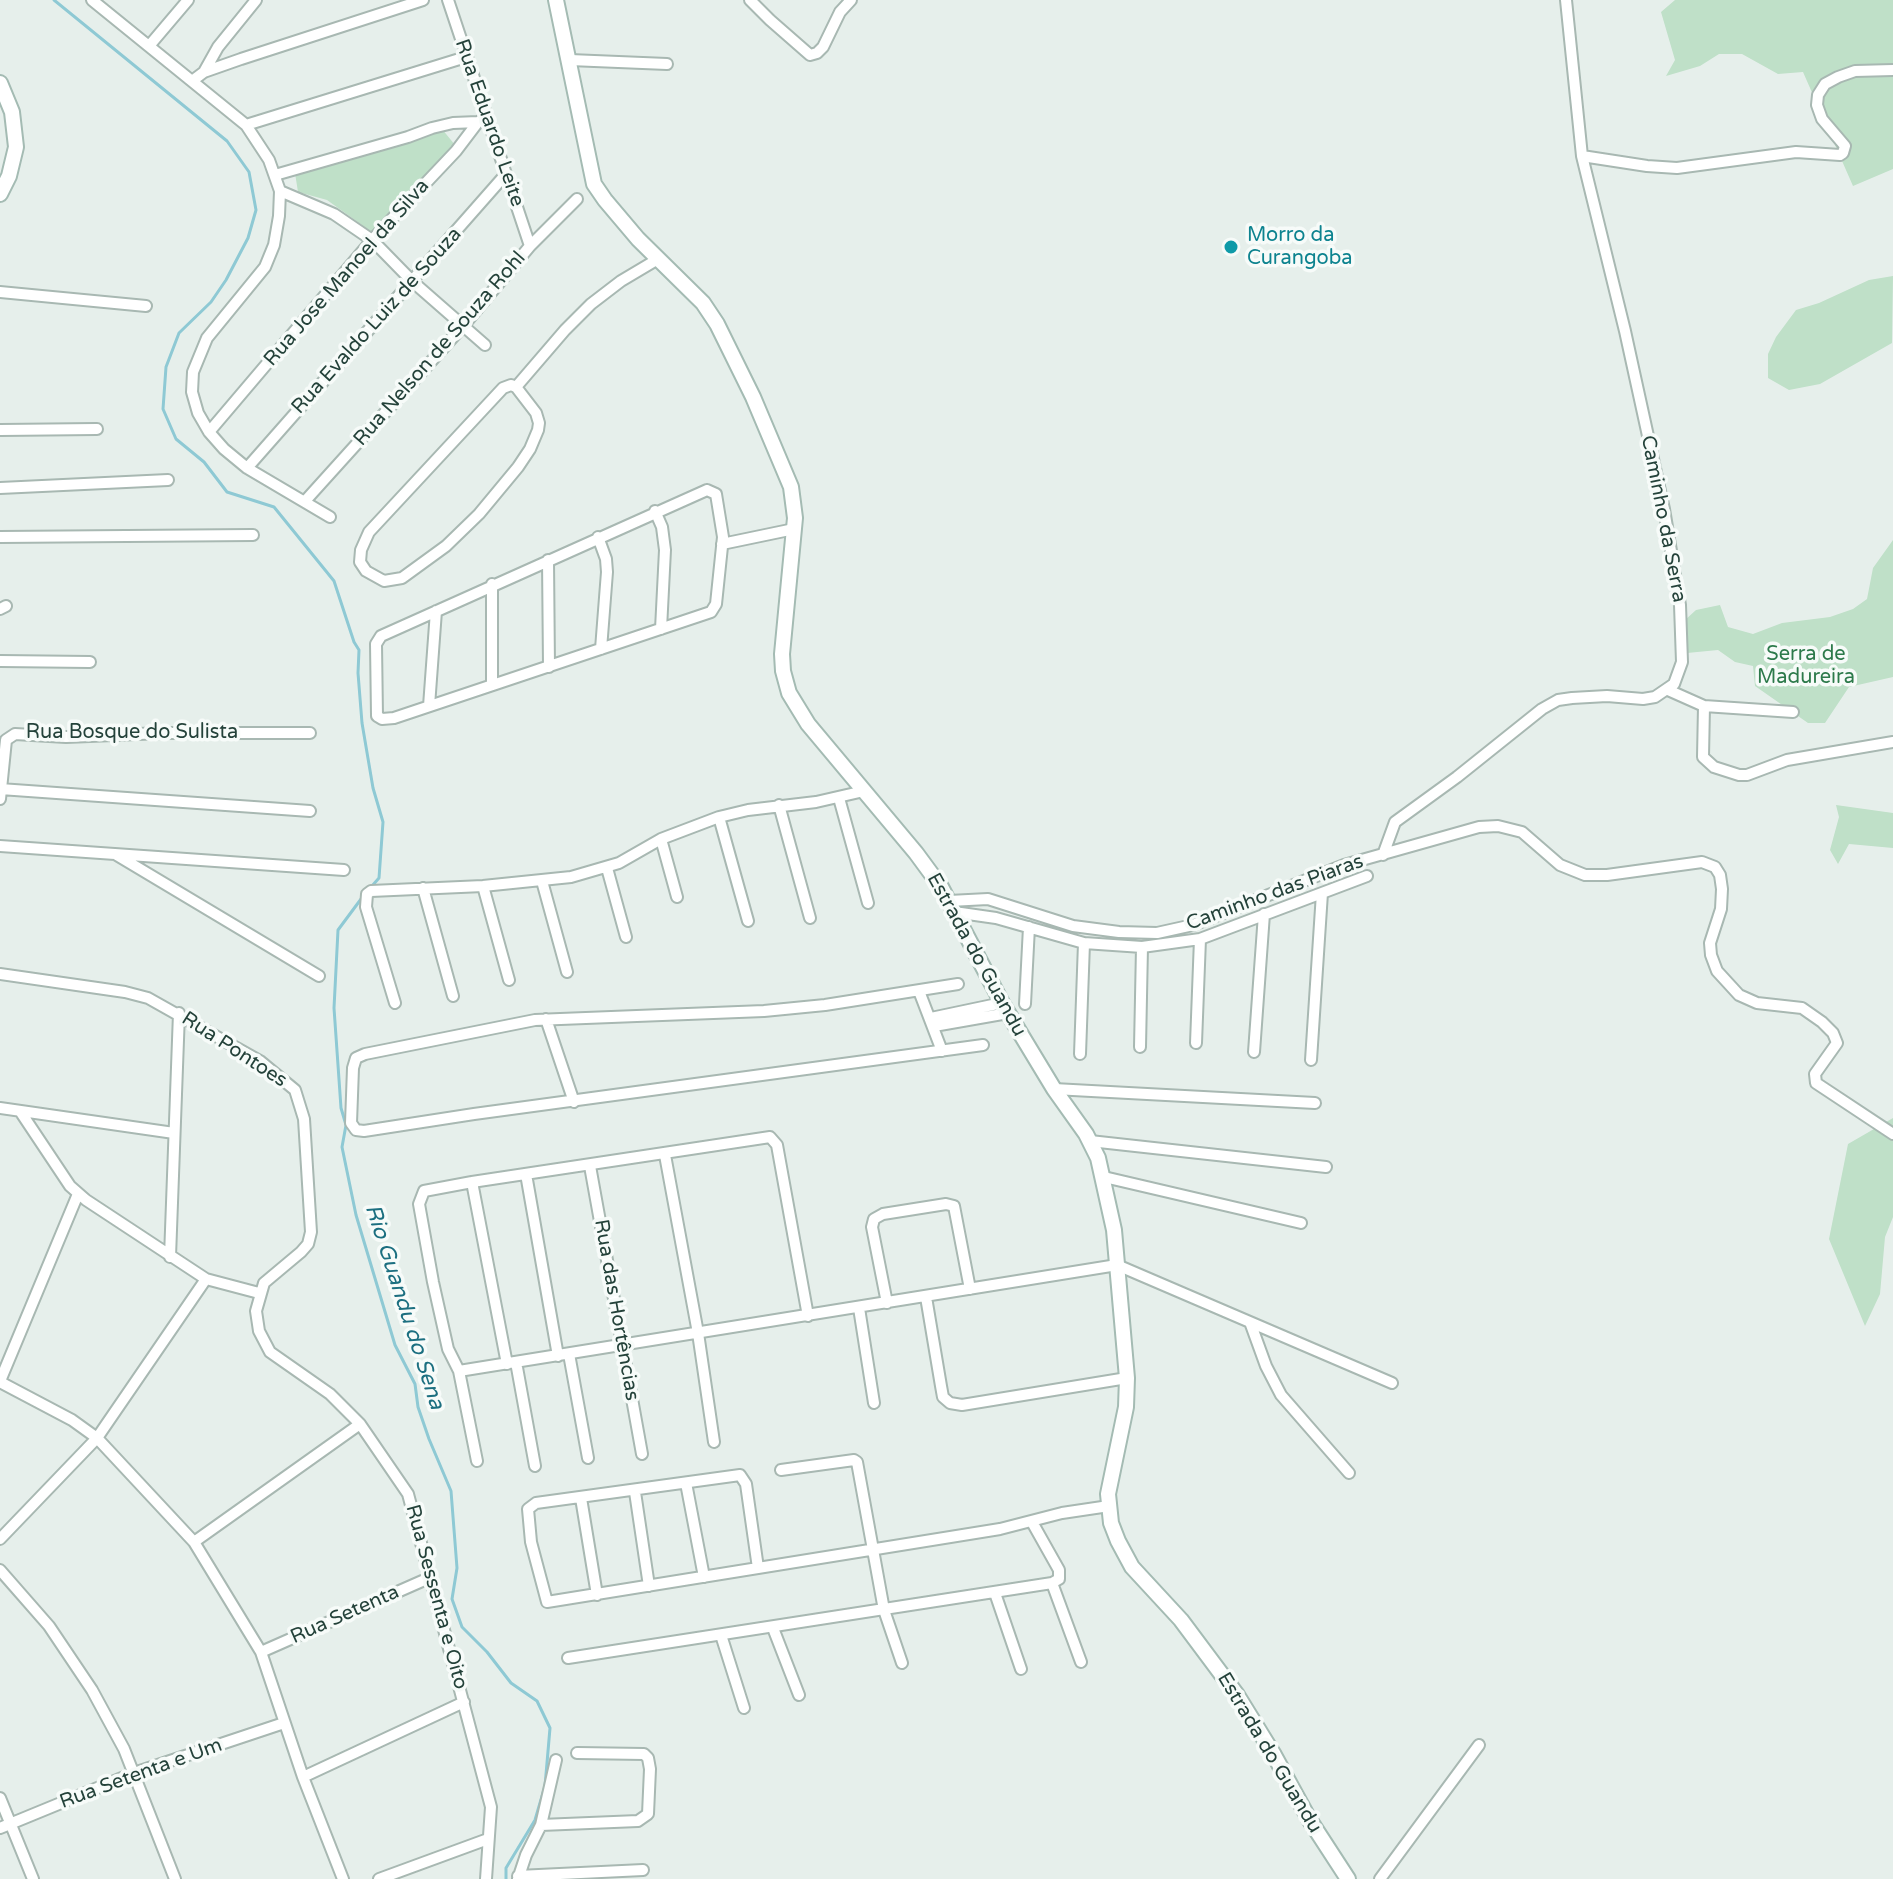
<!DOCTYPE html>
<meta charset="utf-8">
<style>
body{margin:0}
canvas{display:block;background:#e6efeb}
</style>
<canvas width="1893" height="1879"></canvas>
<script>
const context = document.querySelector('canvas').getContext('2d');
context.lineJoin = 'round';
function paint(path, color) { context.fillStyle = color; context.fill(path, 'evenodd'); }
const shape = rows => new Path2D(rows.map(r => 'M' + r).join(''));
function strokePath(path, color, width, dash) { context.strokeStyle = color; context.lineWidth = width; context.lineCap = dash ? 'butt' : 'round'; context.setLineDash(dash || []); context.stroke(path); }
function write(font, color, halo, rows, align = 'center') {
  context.font = font + ' "Varela Round",sans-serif'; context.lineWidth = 7; context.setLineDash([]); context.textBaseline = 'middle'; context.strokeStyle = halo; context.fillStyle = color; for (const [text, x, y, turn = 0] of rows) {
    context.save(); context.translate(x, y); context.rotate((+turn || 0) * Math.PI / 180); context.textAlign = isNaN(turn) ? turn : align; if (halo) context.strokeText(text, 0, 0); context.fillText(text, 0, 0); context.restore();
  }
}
paint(shape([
 [1675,0,1893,0,1893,169,1853,186,1803,72,1778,74,1742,54,1719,54,1700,66,1666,76,1675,60,1661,12],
 [442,129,455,145,373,233,327,200,298,192,295,173],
 [1893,276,1892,343,1820,384,1789,390,1768,378,1768,354,1776,337,1796,310,1819,303,1869,280],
 [1893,540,1893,677,1849,687,1825,723,1808,723,1755,686,1753,666,1735,662,1718,650,1687,653,1685,620,1696,610,1720,605,1728,627,1753,634,1782,623,1830,617,1853,609,1867,599,1873,568],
 [1836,805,1893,813,1893,848,1849,844,1838,864,1830,850,1839,817],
 [1893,1118,1893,1217,1885,1237,1880,1294,1865,1326,1829,1239,1848,1144]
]), '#bfe0c8');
strokePath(shape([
 [54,0,227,141,249,172,256,210,248,238,226,280,211,302,179,333,166,367,163,409,176,439,204,462,227,492,274,507,334,581,354,642,359,650,358,673,362,723,373,788,383,822,379,878,372,886],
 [364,895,338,930,334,1008,341,1108,346,1125,342,1147,356,1215,395,1345,415,1384,418,1407,429,1439,451,1491,457,1568,452,1599,462,1627,487,1652,511,1683,537,1701,550,1728,545,1786,535,1820,506,1868,506,1879]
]), '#8ec9d4', 3);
const street = shape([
 [92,0,246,125,269,160,280,191,279,216,274,245,265,267,207,338,193,372,192,392,198,413,209,432,224,449,247,468,330,517],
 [448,0,530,246],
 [750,0,770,20,810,55,817,53,823,47,840,12,851,0],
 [149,46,188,0],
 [570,60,667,64],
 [204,72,218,47,256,0],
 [192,81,204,72,241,59,423,0],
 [246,125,466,57],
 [1582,156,1647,166,1677,168,1796,152,1840,155,1843,153,1845,146,1822,119,1817,105,1818,95,1825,84,1838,77,1855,71,1893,70],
 [275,175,408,137,432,128,453,123,478,122],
 [280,191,334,214,372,240,413,282,485,345],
 [0,292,146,306],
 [516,387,536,413,539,423,538,430,530,449,518,467,479,514,446,546,402,578,384,581,366,571,360,562,361,550,369,532,503,388,511,385,516,387,565,330,591,304,621,281,658,259],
 [0,430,97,429],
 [209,432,372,240,456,151,478,122,487,117],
 [247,468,506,174],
 [0,488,168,480],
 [707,490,716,494,723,537,716,604,711,612,394,718,382,719,377,716,376,644,381,636,707,490],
 [306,500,464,325,530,246,577,199],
 [655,511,662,527,665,550,661,629],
 [0,537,253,535],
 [598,537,606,559,607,572,601,649],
 [722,544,794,529],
 [548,560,549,667],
 [0,609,6,606],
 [0,661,90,662],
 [492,685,492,584],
 [1668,690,1704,706,1703,757,1714,767,1739,775,1747,775,1787,760,1893,742],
 [429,706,436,611],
 [1704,706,1793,712],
 [0,789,310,811],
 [839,798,868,903],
 [0,799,6,740,15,734,66,737,162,733,310,733],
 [779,805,810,918],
 [719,817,748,921],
 [661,839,677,897],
 [0,846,344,870],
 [115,854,319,976],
 [1383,855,1395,822,1457,777,1542,709,1558,700,1572,698,1607,696,1643,699,1655,697,1674,684,1682,662,1680,605,1664,509,1625,331,1582,156,1566,0],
 [607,868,626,937],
 [542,881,567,972],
 [483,886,509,980],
 [423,888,453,996],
 [949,901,988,899,1073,926,1119,932,1157,933,1193,925,1344,865,1479,827,1498,826,1522,832,1560,865,1585,875,1607,875,1702,862,1715,867,1720,875,1722,889,1721,909,1710,943,1711,955,1717,971,1739,995,1757,1003,1802,1008,1822,1022,1833,1033,1837,1043,1815,1074,1816,1083,1893,1134],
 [954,912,996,918,1084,943,1142,947,1200,939,1367,876],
 [0,974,125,992,148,998,260,1061,295,1090,304,1119,311,1232,308,1244,301,1252,264,1283,256,1311,259,1331,270,1352,330,1394,360,1424,408,1494,491,1807,486,1879],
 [958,984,825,1005,764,1011,535,1020,365,1054,356,1058,353,1068,351,1123,356,1130,364,1131,474,1114,983,1045],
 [919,991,942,1051],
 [395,1003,366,907,367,894,371,891,483,886,571,877,619,863,661,839,719,817,748,810,816,802,864,791],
 [1025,1004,1029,927],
 [931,1018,1002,1003],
 [546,1019,574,1102],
 [934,1026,1008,1013],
 [1196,1043,1200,939],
 [1140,1047,1142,947],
 [1254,1052,1264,914],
 [1080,1054,1084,943],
 [1311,1060,1322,893],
 [1054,1089,1315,1103],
 [0,1108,174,1133],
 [20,1111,70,1186,86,1200,206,1279,259,1293],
 [1090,1141,1326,1167],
 [665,1155,698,1333,714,1442],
 [590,1166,642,1454],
 [526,1174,558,1356],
 [1104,1177,1301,1223],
 [472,1182,507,1364],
 [170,1257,179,1013],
 [926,1297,941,1386,943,1397,950,1403,962,1405,1127,1378],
 [887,1303,872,1227,874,1219,883,1214,946,1204,954,1206,970,1289],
 [859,1308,874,1403],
 [1250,1322,1266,1366,1281,1395,1349,1473],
 [569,1354,588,1458],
 [516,1362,535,1466],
 [459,1371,1117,1265,1392,1383],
 [0,1381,78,1194],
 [0,1382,72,1420,97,1438,194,1542,261,1652,303,1777,343,1879],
 [477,1461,459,1371,448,1349,433,1282,419,1204,424,1191,472,1182,770,1137,777,1145,808,1316],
 [781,1470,854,1460,857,1462,884,1610,902,1663],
 [686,1483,704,1577],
 [635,1492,649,1586],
 [581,1498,597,1595],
 [0,1539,97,1438,206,1279],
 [194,1542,360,1424],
 [758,1568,746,1484,740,1475,536,1503,528,1509,531,1542,547,1602,1000,1529,1062,1513,1109,1506],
 [0,1570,49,1626,92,1690,124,1749,175,1879],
 [1052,1583,1081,1662],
 [995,1593,1021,1669],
 [773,1628,799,1695],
 [721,1635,744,1708],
 [261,1652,429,1578],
 [568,1658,1052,1583,1059,1579,1059,1570,1032,1522],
 [303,1777,464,1702],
 [0,1798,33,1879],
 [541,1825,638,1821,648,1814,650,1769,648,1758,644,1754,577,1753],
 [0,1828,134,1773,284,1723],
 [518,1876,643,1870],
 [379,1879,488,1839],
 [518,1879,526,1855,541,1825,556,1760],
 [1380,1879,1479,1745]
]);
const secondary = shape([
 [556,0,594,184,605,200,638,239,703,303,717,324,753,397,791,487,795,518,782,654,783,671,789,693,808,724,916,853,941,887,1002,1003,1054,1089,1086,1134,1098,1158,1114,1230,1127,1378,1126,1407,1108,1494,1111,1523,1118,1541,1132,1567,1181,1620,1237,1695,1274,1755,1309,1819,1348,1879],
 [0,83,12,112,16,147,9,176,0,194]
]);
strokePath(street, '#a8b8b2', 14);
strokePath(secondary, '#a4bbb3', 18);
strokePath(street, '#fff', 10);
strokePath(secondary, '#fff', 14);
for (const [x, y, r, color] of [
 [1231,247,8,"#0f9aa8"]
]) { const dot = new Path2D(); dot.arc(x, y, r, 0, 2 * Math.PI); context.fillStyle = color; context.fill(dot); strokePath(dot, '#f7fbf9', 3); }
write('20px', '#24423a', '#f7fbf9', [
 ["Rua Eduardo Leite",489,123,71],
 ["Rua Jose Manoel da Silva",347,273,-49],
 ["Rua Evaldo Luiz de Souza",377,321,-48],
 ["Rua Nelson de Souza Rohl",440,349,-49],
 ["Caminho da Serra",1663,519,79],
 ["Rua Bosque do Sulista",132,733],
 ["Caminho das Piaras",1275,893,-20],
 ["Estrada do Guandu",976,955,61],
 ["Rua Pontoes",234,1050,33],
 ["Rua das Hortências",616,1310,80],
 ["Rua Sessenta e Oito",436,1597,75],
 ["Rua Setenta",345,1615,-24],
 ["Estrada do Guandu",1269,1753,59],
 ["Rua Setenta e Um",141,1774,-20]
]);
write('20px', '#0d838f', '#f7fbf9', [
 ["Morro da",1247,236],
 ["Curangoba",1247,259]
], 'left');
write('20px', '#2d7a4b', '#f7fbf9', [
 ["Serra de",1806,655],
 ["Madureira",1806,678]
]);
write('italic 22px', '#1c6f80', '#f7fbf9', [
 ["Rio Guandu do Sena",404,1307,72]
]);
</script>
